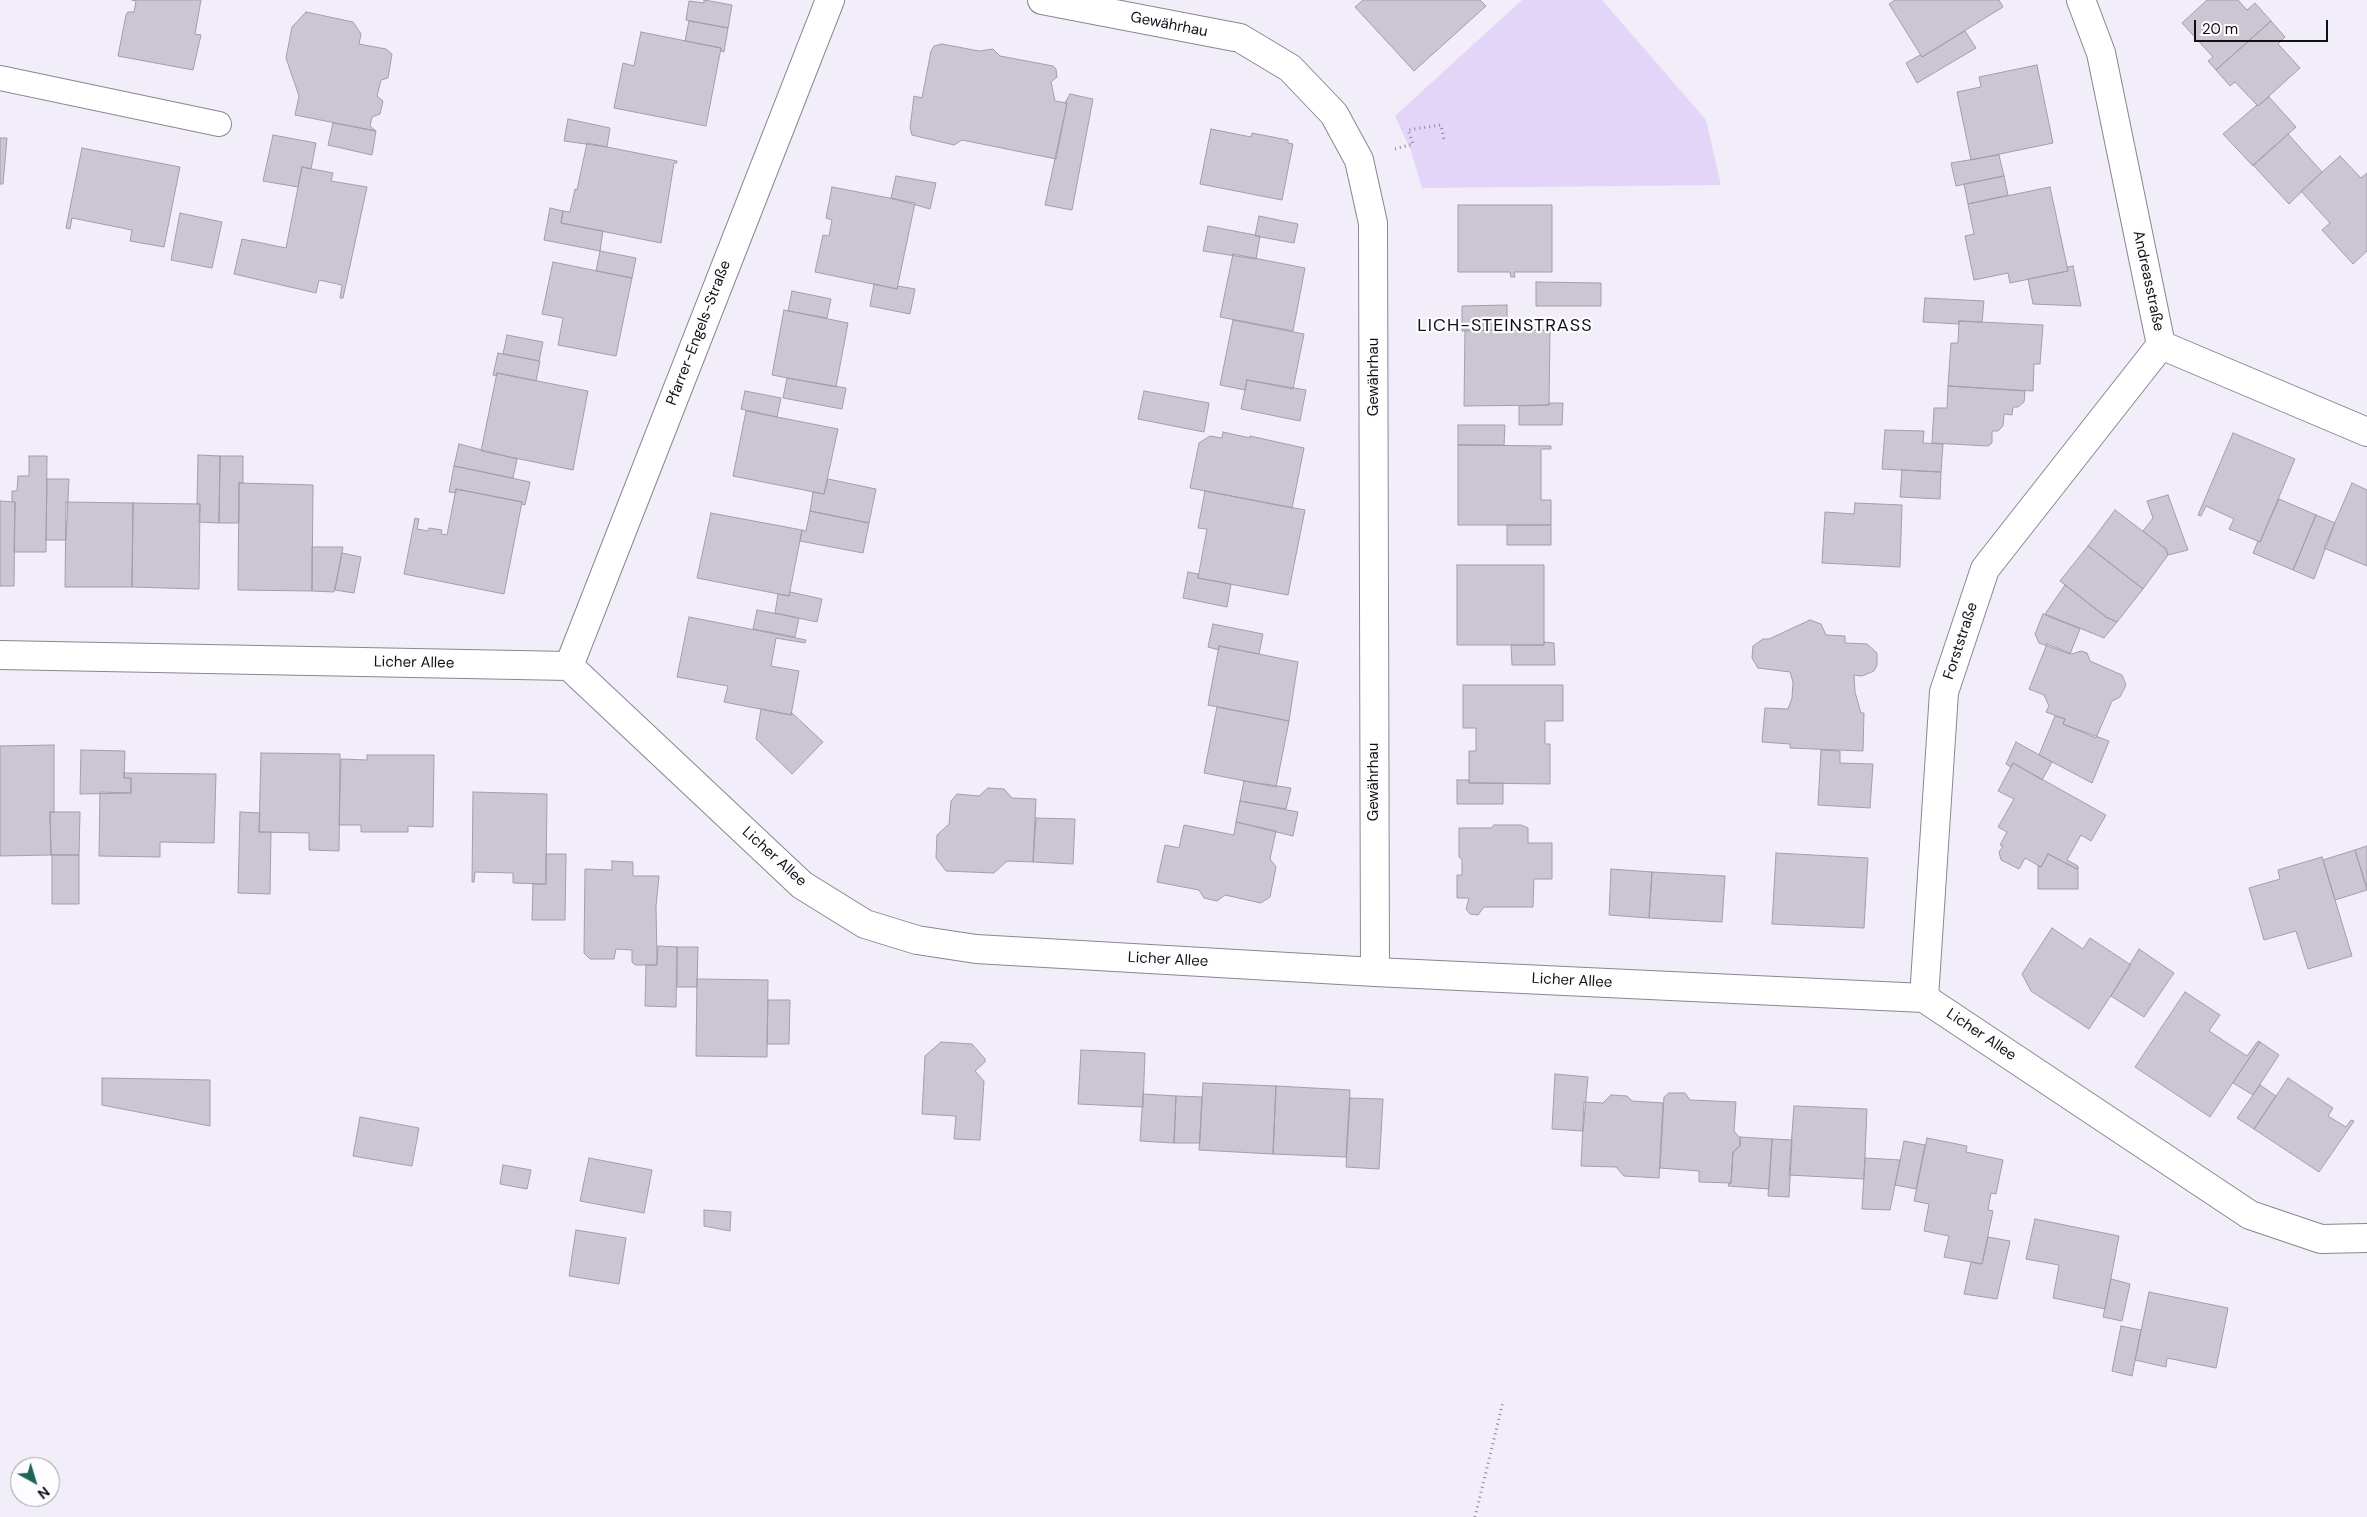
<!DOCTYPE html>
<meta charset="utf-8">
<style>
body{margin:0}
#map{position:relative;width:2367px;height:1517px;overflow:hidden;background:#f1edf9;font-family:"DM Sans",sans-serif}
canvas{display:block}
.north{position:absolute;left:10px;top:1457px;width:50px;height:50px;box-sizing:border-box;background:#fdfcfe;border:1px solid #9f9ea0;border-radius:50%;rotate:141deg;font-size:14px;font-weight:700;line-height:20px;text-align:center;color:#111014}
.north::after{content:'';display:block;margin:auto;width:18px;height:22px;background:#1e6559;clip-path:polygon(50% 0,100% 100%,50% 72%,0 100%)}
.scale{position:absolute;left:2194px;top:20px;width:134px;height:22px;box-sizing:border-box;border:2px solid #111014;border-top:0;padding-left:6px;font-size:15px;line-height:18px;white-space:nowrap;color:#111014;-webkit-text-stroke:4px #fdfcfe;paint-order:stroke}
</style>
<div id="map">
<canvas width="2367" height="1517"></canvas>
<div class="north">N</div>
<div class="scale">20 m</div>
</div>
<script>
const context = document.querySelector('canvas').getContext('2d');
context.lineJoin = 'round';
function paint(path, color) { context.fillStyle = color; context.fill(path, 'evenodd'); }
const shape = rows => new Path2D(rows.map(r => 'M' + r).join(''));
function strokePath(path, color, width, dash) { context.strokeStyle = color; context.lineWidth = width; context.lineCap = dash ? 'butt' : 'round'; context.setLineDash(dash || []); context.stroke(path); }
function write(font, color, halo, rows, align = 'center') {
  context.font = font + ' "DM Sans",sans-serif'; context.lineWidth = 4.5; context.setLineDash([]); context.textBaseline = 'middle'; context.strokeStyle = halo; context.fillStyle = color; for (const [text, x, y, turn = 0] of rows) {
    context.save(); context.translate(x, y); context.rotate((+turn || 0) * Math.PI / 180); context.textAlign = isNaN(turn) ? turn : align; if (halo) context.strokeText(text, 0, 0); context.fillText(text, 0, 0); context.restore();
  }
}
paint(shape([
 [1522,0,1602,0,1706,120,1721,185,1422,188,1411,151,1395,116]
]), '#e2d5f7');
const building = shape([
 [132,0,201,0,195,34,201,35,193,70,118,56,126,15,128,12,134,12,136,1,132,0],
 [704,0,732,5,728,28,686,20,689,1,704,3,704,0],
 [1363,0,1480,0,1486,6,1414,71,1355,7,1363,0],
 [1895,0,1999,0,2003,7,1922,57,1889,4,1895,0],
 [2207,0,2238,0,2247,10,2255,3,2271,21,2216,70,2208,61,2213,57,2182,23,2207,0],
 [306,12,353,22,361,34,359,44,386,49,392,54,388,78,381,80,377,96,383,101,380,114,372,117,370,126,376,131,295,115,299,96,286,58,292,27,306,12],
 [689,21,728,28,724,52,721,51,721,48,685,41,689,21],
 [2271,21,2285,37,2278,44,2300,68,2258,106,2235,82,2230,86,2216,70,2271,21],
 [1965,31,1976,48,1917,83,1906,63,1920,55,1922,57,1965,31],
 [641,32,721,48,706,126,614,108,623,63,634,66,641,32],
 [942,44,979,51,993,49,1000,56,1053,66,1056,69,1057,77,1051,82,1055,101,1067,103,1056,159,962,140,954,145,912,135,910,128,914,96,922,98,931,51,934,46,942,44],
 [2037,65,2053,143,1971,160,1957,92,1981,87,1979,77,2037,65],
 [1070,94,1093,99,1072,210,1045,205,1067,103,1065,103,1070,94],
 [2269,97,2296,127,2253,166,2223,134,2257,105,2258,106,2269,97],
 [568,119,610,128,607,147,564,141,568,119],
 [333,123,376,131,372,155,328,145,333,123],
 [1211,129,1251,137,1252,133,1288,140,1288,143,1293,144,1282,200,1200,184,1211,129],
 [2288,134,2322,172,2289,204,2253,165,2288,134],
 [273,135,316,143,311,169,302,167,298,187,263,181,273,135],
 [0,138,7,138,3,184,0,184,0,138],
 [587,143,677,161,677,163,674,163,661,243,561,223,563,211,570,212,575,189,577,190,587,143],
 [82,148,180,167,164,247,130,241,132,230,72,218,70,229,66,228,82,148],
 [1999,155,2004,176,1956,186,1951,163,1999,155],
 [2340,156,2361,178,2367,173,2367,251,2353,264,2322,230,2330,223,2301,191,2340,156],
 [302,167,333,173,331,181,367,187,343,298,340,298,342,285,319,280,316,293,234,274,242,239,286,248,302,167],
 [896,176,936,183,930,209,891,198,896,176],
 [2004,176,2008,195,1968,204,1964,184,2004,176],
 [832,187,915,203,897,289,815,272,823,235,829,236,832,220,826,218,832,187],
 [2050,187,2068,271,2010,283,2008,273,1974,280,1965,236,1974,234,1968,204,2050,187],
 [1458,205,1552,205,1552,272,1514,272,1515,277,1511,277,1510,272,1458,272,1458,205],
 [550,208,563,211,561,223,603,231,600,251,544,240,550,208],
 [180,213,222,222,212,268,171,260,180,213],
 [1259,216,1298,224,1294,243,1255,236,1259,216],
 [1208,226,1260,236,1256,259,1203,251,1208,226],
 [600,251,636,258,632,278,596,271,600,251],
 [1233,254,1305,268,1293,331,1220,317,1233,254],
 [553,262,632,278,616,356,558,345,563,318,542,314,553,262],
 [2073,266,2081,306,2033,304,2028,279,2068,271,2067,267,2073,266],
 [1536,282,1601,283,1601,306,1536,306,1536,282],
 [874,284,897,289,898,286,915,289,910,314,870,306,874,284],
 [792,291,831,299,827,318,788,311,792,291],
 [1925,298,1984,301,1982,322,1959,321,1959,324,1923,322,1925,298],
 [1507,305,1507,330,1462,331,1462,306,1507,305],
 [784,310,848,323,836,387,772,375,784,310],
 [1233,320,1304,334,1293,389,1247,380,1245,390,1220,385,1233,320],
 [1959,321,2043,325,2040,364,2034,364,2033,391,1948,386,1951,343,1958,343,1959,321],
 [1465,330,1550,330,1549,405,1464,406,1465,330],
 [507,335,543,342,539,361,503,354,507,335],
 [498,353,540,361,536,381,497,373,497,376,493,375,498,353],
 [497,373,588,391,573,470,481,451,497,373],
 [787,378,846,388,842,409,783,398,787,378],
 [1247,380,1306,390,1300,421,1241,409,1247,380],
 [1948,386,2025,391,2024,402,2018,407,2013,407,2012,415,2004,414,2003,426,1998,431,1992,431,1992,443,1988,446,1932,443,1934,408,1947,408,1948,386],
 [745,391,781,398,777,417,741,409,745,391],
 [1144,391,1209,403,1204,432,1138,419,1144,391],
 [1549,403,1563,403,1562,425,1519,425,1519,406,1549,405,1549,403],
 [746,411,838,429,824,494,733,476,746,411],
 [1458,425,1505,425,1504,445,1458,445,1458,425],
 [1885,430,1924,431,1923,443,1943,444,1941,472,1882,469,1885,430],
 [1223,432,1250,438,1250,436,1304,448,1292,508,1190,488,1199,443,1210,436,1222,438,1223,432],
 [2233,433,2295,459,2260,542,2229,529,2234,519,2206,506,2201,516,2198,515,2233,433],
 [459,444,517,459,513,478,454,466,459,444],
 [1458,445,1551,446,1551,449,1541,449,1541,500,1551,500,1551,525,1458,525,1458,445],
 [198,455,220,456,219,523,199,522,200,504,197,504,198,455],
 [29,456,47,456,46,552,14,552,15,502,12,501,12,491,17,491,18,476,29,476,29,456],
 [220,456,243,456,243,483,239,483,239,523,219,523,220,456],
 [454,466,530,482,525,505,522,504,522,502,456,489,456,493,449,492,454,466],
 [1902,470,1941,472,1940,499,1900,497,1902,470],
 [47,479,69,479,66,540,46,540,47,479],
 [828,479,876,489,869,523,810,511,813,492,824,494,828,479],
 [239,483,313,485,312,591,238,590,239,483],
 [2352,483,2367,490,2367,566,2324,548,2352,483],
 [456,489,522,502,504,594,404,574,415,518,419,519,417,529,428,531,429,528,442,530,441,534,447,535,456,489],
 [1205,491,1305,510,1288,595,1198,578,1207,529,1198,528,1205,491],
 [2168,495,2188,550,2168,555,2166,549,2143,531,2153,518,2147,501,2168,495],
 [2279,499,2316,515,2293,570,2253,553,2258,541,2260,542,2279,499],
 [0,501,15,502,14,586,0,586,0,501],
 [66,502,133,503,132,587,65,587,66,502],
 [133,503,200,504,199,589,132,587,133,503],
 [1855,503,1902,505,1900,567,1822,563,1825,512,1854,514,1855,503],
 [2115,510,2166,549,2168,555,2143,589,2088,546,2115,510],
 [810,511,869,523,863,553,800,541,802,530,806,531,810,511],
 [711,513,802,530,789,596,697,578,711,513],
 [2316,515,2335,523,2314,579,2293,570,2316,515],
 [1507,525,1551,525,1551,545,1507,545,1507,525],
 [2088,546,2143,589,2117,622,2106,617,2060,581,2088,546],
 [312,547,343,547,334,592,312,591,312,547],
 [342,553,361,557,354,593,335,590,342,553],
 [1457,565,1544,565,1544,645,1457,645,1457,565],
 [1188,572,1198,574,1198,578,1231,584,1227,607,1183,598,1188,572],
 [2065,585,2106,617,2117,622,2104,638,2045,614,2065,585],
 [790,592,822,599,817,622,775,613,778,594,789,596,790,592],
 [757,610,799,618,795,637,753,629,757,610],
 [2043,614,2080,629,2070,654,2039,643,2035,634,2043,614],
 [689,617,806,640,805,643,776,638,771,666,799,671,791,715,724,702,728,686,677,677,689,617],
 [1810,620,1821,624,1826,635,1845,636,1845,643,1867,644,1877,653,1877,665,1874,671,1862,676,1854,675,1855,692,1861,713,1864,713,1863,751,1790,748,1790,744,1762,742,1765,708,1788,709,1792,698,1793,682,1790,672,1758,668,1752,658,1753,646,1763,639,1769,639,1810,620],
 [1213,624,1263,634,1259,654,1219,646,1219,650,1208,647,1213,624],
 [1544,642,1554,643,1555,665,1512,665,1511,645,1544,645,1544,642],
 [2047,644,2072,654,2081,651,2087,653,2090,661,2122,675,2126,685,2120,697,2112,701,2096,738,2063,724,2065,719,2046,712,2049,706,2044,695,2029,689,2047,644],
 [1219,646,1298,662,1289,721,1208,705,1219,646],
 [1463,685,1563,685,1563,721,1545,721,1545,744,1550,744,1550,784,1469,783,1469,751,1476,751,1476,728,1463,728,1463,685],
 [1217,707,1289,721,1276,787,1204,773,1217,707],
 [761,709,791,715,791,712,823,742,792,774,756,739,761,709],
 [2055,716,2065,719,2063,724,2109,741,2092,783,2039,755,2055,716],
 [2016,742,2052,762,2042,780,2013,763,2011,767,2006,764,2016,742],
 [54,745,54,812,50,812,51,855,0,856,0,746,54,745],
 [81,750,125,751,124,778,131,778,131,793,80,794,81,750],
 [1821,750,1840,751,1840,763,1873,764,1870,808,1818,805,1821,750],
 [261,753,340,754,339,851,309,850,309,833,259,832,261,753],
 [367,755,434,755,433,827,408,826,408,832,361,832,361,825,339,825,341,759,367,760,367,755],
 [2013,763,2106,815,2091,841,2081,835,2067,860,2078,866,2077,869,2048,854,2041,867,2025,858,2019,869,2001,860,1999,852,2003,846,2000,845,2007,832,1998,827,2014,799,1998,791,2013,763],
 [124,773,216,774,214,843,160,842,160,857,99,856,100,792,131,793,131,778,124,778,124,773],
 [1457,780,1469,780,1469,783,1503,783,1503,804,1457,804,1457,780],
 [1244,781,1291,788,1286,809,1240,801,1244,781],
 [988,788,1004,789,1012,798,1036,799,1033,862,1007,861,994,873,946,871,936,858,937,835,949,824,951,801,957,794,979,796,988,788],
 [473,792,547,794,546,884,513,883,513,873,475,872,474,882,472,882,473,792],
 [1240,801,1298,812,1293,836,1236,822,1240,801],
 [50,812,80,812,79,855,51,855,50,812],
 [240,812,260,813,259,832,271,832,270,894,238,893,240,812],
 [1036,818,1075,819,1073,864,1033,862,1036,818],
 [1236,822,1276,831,1270,859,1276,867,1270,897,1261,903,1225,895,1217,901,1204,898,1199,890,1157,882,1165,845,1179,848,1184,825,1234,835,1236,822],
 [1494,825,1521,825,1528,828,1528,843,1552,843,1552,879,1534,879,1533,907,1484,907,1478,915,1470,914,1466,909,1469,898,1457,898,1457,875,1462,875,1462,860,1459,857,1459,828,1491,828,1494,825],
 [2367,846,2367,889,2355,850,2367,846],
 [2355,850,2367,890,2335,900,2323,860,2355,850],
 [1776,853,1868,858,1864,928,1772,924,1776,853],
 [546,854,566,854,565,920,532,920,533,884,546,884,546,854],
 [2048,854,2077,869,2078,867,2078,889,2038,889,2038,866,2041,867,2048,854],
 [52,855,79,855,79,904,52,904,52,855],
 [2322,857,2352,956,2308,969,2296,931,2264,940,2249,888,2280,879,2278,870,2322,857],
 [612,861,633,862,633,876,659,876,656,906,657,965,635,965,632,962,632,950,616,949,614,959,590,959,584,953,585,869,612,870,612,861],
 [1611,869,1652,872,1649,918,1609,915,1611,869],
 [1652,872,1725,876,1722,922,1649,918,1652,872],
 [2052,928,2083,949,2090,938,2131,965,2089,1029,2031,991,2022,974,2052,928],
 [658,946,677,947,676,1007,645,1006,646,965,657,965,658,946],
 [677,947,698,947,697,987,677,987,677,947],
 [2139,949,2174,973,2144,1017,2111,996,2139,949],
 [697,979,768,980,767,1057,696,1056,697,979],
 [2185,992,2220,1015,2209,1031,2247,1056,2258,1041,2260,1042,2210,1117,2135,1067,2185,992],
 [768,1000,790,1000,789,1044,767,1044,768,1000],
 [941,1042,972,1044,985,1059,985,1062,975,1071,984,1081,980,1140,954,1139,956,1116,922,1114,925,1056,941,1042],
 [2260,1042,2279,1055,2253,1095,2233,1083,2260,1042],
 [1081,1050,1145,1053,1143,1107,1078,1104,1081,1050],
 [1555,1074,1588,1077,1583,1131,1552,1129,1555,1074],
 [102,1078,210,1080,210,1126,102,1105,102,1078],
 [2288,1078,2333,1108,2328,1116,2346,1127,2351,1120,2354,1121,2319,1172,2254,1129,2288,1078],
 [1203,1083,1276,1086,1273,1154,1199,1150,1203,1083],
 [2260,1085,2276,1096,2254,1129,2237,1118,2260,1085],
 [1276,1086,1350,1090,1346,1157,1273,1154,1276,1086],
 [1669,1093,1685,1093,1690,1100,1736,1102,1734,1131,1740,1138,1740,1146,1733,1152,1731,1183,1699,1182,1699,1171,1660,1168,1664,1097,1669,1093],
 [1143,1094,1176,1096,1174,1143,1140,1141,1143,1094],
 [1611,1095,1627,1096,1632,1101,1663,1103,1659,1178,1624,1176,1616,1167,1581,1166,1584,1102,1603,1103,1611,1095],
 [1176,1096,1202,1097,1200,1143,1174,1143,1176,1096],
 [1350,1098,1383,1099,1379,1169,1346,1167,1350,1098],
 [1794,1106,1867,1109,1864,1179,1789,1175,1794,1106],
 [360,1117,419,1128,412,1166,353,1156,360,1117],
 [1740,1137,1772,1139,1769,1189,1728,1186,1729,1183,1731,1183,1733,1152,1740,1146,1740,1137],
 [1927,1138,1967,1146,1966,1152,2003,1160,1996,1194,1991,1193,1988,1210,1993,1211,1982,1264,1944,1257,1949,1236,1924,1231,1929,1204,1914,1201,1927,1138],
 [1772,1139,1792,1140,1789,1197,1768,1196,1772,1139],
 [1904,1141,1925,1145,1916,1189,1895,1185,1904,1141],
 [589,1158,652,1170,644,1213,580,1201,589,1158],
 [1865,1158,1900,1160,1890,1210,1862,1209,1865,1158],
 [503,1165,531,1170,527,1189,500,1184,503,1165],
 [704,1210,731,1212,730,1231,704,1226,704,1210],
 [2035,1219,2119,1236,2105,1309,2053,1298,2059,1265,2026,1259,2035,1219],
 [576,1230,626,1238,619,1284,569,1276,576,1230],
 [1988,1237,2010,1241,1997,1299,1964,1294,1971,1262,1982,1264,1988,1237],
 [2111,1279,2130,1284,2122,1321,2103,1317,2111,1279],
 [2149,1292,2228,1308,2216,1368,2167,1358,2166,1367,2135,1360,2149,1292],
 [2121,1326,2141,1330,2132,1376,2112,1371,2121,1326]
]);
paint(building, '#cbc6d2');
strokePath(building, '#a29ea9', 1);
const lane = shape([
 [0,78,219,124]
]);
const street = shape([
 [1042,0,1240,38,1290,68,1334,114,1359,160,1373,223,1375,972],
 [2081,0,2101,53,2161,345],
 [2161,345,2367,432],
 [0,655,569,666,802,885,865,924,917,940,976,949,1375,972,1924,998,2250,1215,2321,1239,2367,1238],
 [569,666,830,0],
 [1924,998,1944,692,1985,569,2161,345]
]);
strokePath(lane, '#8a8691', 26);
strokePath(street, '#8a8691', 30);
strokePath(shape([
 [1395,149,1413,144,1408,130,1441,125,1444,140],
 [1475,1517,1503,1402]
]), '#8b8991', 3, [1, 4]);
strokePath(lane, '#fff', 24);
strokePath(street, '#fff', 28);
write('15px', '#111014', '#fdfcfe', [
 ["Gewährhau",1169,25,11],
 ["Andreasstraße",2148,281,78],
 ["Pfarrer-Engels-Straße",699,333,-69],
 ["Gewährhau",1374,377,-90],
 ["Forststraße",1961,641,-72],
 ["Licher Allee",414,663,1],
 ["Gewährhau",1374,782,-90],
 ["Licher Allee",774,857,42],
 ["Licher Allee",1168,960,3],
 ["Licher Allee",1572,981,3],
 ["Licher Allee",1981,1035,34]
]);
context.letterSpacing = '1px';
write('18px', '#111014', '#fdfcfe', [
 ["LICH-STEINSTRASS",1505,326]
]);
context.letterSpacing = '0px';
</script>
